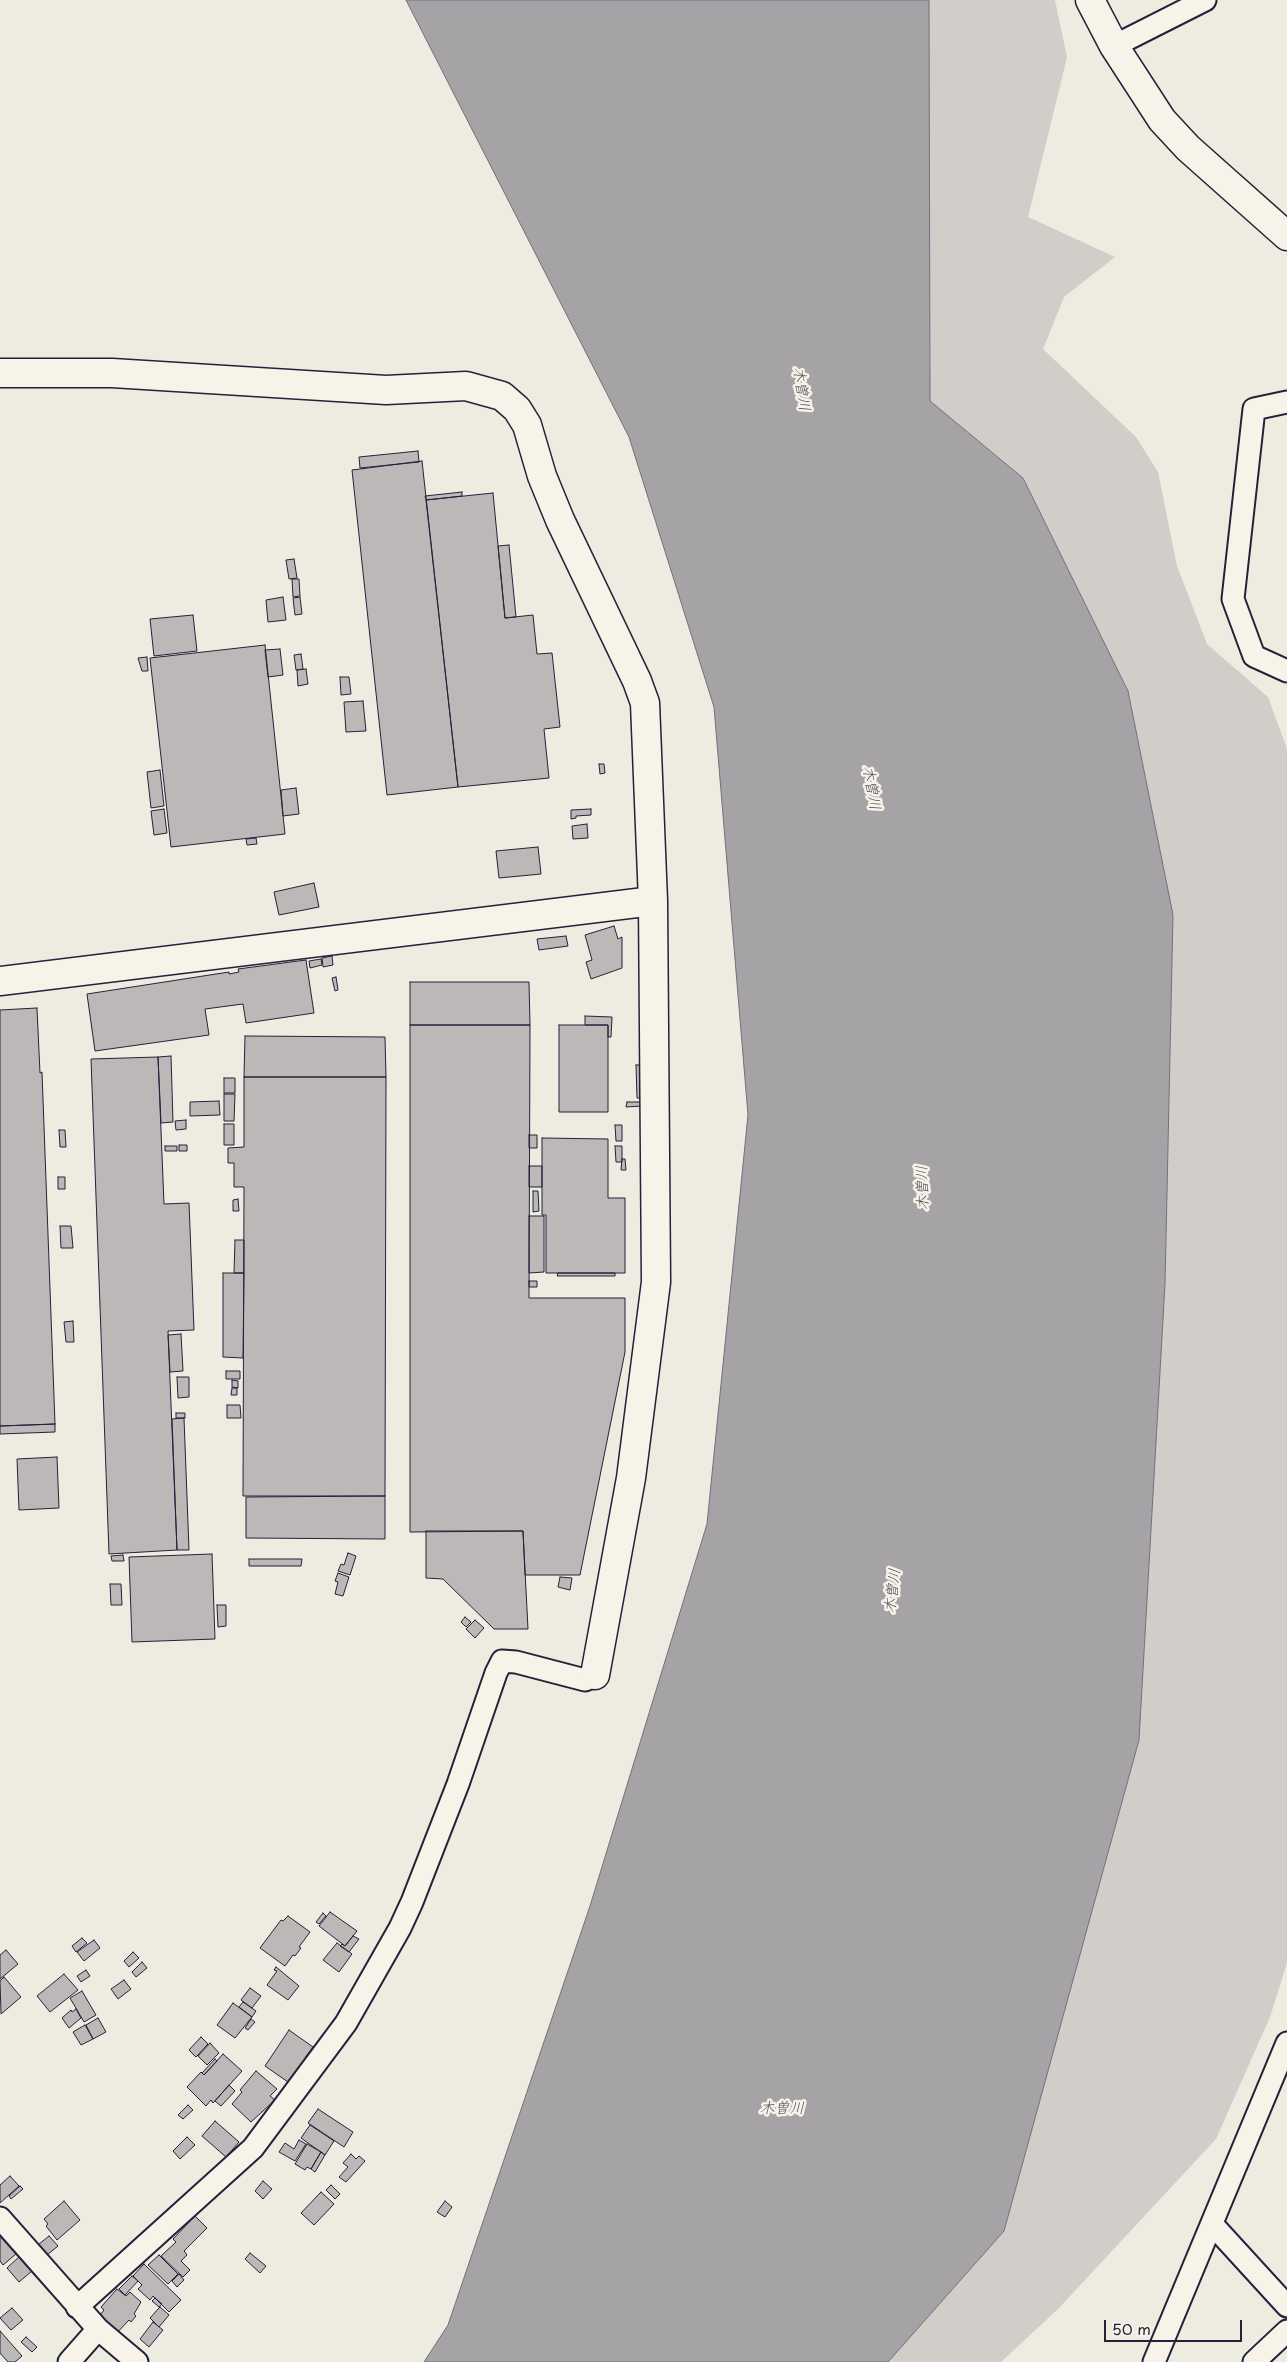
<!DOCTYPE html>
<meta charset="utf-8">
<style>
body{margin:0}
#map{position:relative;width:1287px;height:2362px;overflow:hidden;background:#eeebe1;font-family:"Playpen Sans",sans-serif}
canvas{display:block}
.scale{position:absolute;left:1104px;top:2320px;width:138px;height:22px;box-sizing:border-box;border:2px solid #22223b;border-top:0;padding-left:6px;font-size:15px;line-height:18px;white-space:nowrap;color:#22223b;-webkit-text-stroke:4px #f7f3e8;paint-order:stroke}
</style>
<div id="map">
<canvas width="1287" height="2362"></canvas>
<div class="scale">50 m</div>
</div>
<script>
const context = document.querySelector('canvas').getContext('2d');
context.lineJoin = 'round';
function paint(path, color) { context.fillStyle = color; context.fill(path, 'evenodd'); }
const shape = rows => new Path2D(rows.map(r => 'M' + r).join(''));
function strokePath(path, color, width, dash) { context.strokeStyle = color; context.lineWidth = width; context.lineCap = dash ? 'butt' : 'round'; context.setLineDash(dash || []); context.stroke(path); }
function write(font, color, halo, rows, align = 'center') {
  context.font = font + ' "Playpen Sans","Klee One",sans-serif'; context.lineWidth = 5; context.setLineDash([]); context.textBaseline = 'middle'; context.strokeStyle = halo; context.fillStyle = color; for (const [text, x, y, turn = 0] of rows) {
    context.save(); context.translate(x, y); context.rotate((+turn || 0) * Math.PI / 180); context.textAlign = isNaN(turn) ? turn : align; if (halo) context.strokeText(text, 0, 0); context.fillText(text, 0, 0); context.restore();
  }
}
paint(shape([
 [929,0,1055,0,1067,57,1028,217,1115,257,1064,297,1043,349,1136,437,1158,472,1177,566,1207,644,1268,697,1287,749,1287,1963,1270,2017,1216,2139,1058,2309,1001,2362,888,2362,1004,2231,1139,1740,1165,1284,1173,915,1128,691,1023,478,930,401]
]), '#d1cdc9');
const water = shape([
 [406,0,929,0,930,401,1023,478,1128,691,1173,915,1165,1284,1139,1740,1004,2231,888,2362,424,2362,448,2325,590,1906,707,1524,748,1115,714,707,629,437,406,0]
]);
paint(water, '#a6a3a6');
strokePath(water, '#716f7b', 1);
const building = shape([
 [418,451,419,462,360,468,359,457,418,451],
 [422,461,458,787,387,795,352,470,422,461],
 [462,492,462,496,426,500,425,496,462,492],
 [493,493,505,618,533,615,537,654,552,653,560,727,544,729,549,778,458,787,426,500,493,493],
 [509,545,516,617,505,618,498,546,509,545],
 [294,559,297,578,289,579,286,560,294,559],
 [292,579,299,579,300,596,293,597,292,579],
 [283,597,286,620,268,622,266,600,283,597],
 [300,597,302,614,295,615,293,598,300,597],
 [193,615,197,651,154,656,150,619,193,615],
 [265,645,285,834,171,847,150,658,265,645],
 [280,649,283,675,268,677,265,650,280,649],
 [301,654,303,669,296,670,294,655,301,654],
 [147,657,148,671,142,671,138,658,147,657],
 [306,669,308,684,298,686,297,670,306,669],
 [340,677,349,677,351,694,341,695,340,677],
 [363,701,366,731,346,732,344,702,363,701],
 [599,764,604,764,605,773,600,774,599,764],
 [160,770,164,806,151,808,147,772,160,770],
 [296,788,299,814,283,816,281,790,296,788],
 [164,809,167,833,154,835,151,811,164,809],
 [591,809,591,815,576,816,576,818,571,819,571,810,591,809],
 [587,824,588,838,573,839,572,826,587,824],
 [256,838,257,844,247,845,246,839,256,838],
 [538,847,541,874,499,878,496,851,538,847],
 [314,883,319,907,279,915,274,892,314,883],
 [614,926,618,939,622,937,622,968,591,979,586,962,592,960,585,935,614,926],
 [566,936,568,946,539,950,537,939,566,936],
 [332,956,333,965,323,967,322,958,332,956],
 [321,959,322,965,310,968,309,961,321,959],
 [306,960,314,1013,246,1023,243,1004,205,1009,209,1035,95,1051,87,994,229,972,229,974,239,972,238,969,306,960],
 [336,977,338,990,335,991,332,978,336,977],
 [410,982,529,982,530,1025,410,1025,410,982],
 [37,1008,40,1073,42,1072,55,1424,0,1426,0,1010,37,1008],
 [585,1016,612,1017,611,1037,608,1037,608,1025,585,1025,585,1016],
 [410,1025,530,1025,529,1298,625,1298,625,1352,580,1575,525,1575,523,1531,410,1532,410,1025],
 [559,1025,608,1025,608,1112,559,1112,559,1025],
 [245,1036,385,1037,386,1077,244,1077,245,1036],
 [171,1056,173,1122,161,1123,158,1057,171,1056],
 [158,1057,164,1204,189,1203,194,1330,168,1331,177,1550,109,1554,91,1059,158,1057],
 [636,1065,643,1065,644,1098,637,1098,636,1065],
 [244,1077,386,1077,385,1496,243,1496,244,1187,234,1187,234,1163,228,1163,228,1148,244,1147,244,1077],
 [224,1078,235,1078,235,1093,224,1093,224,1078],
 [224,1094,235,1094,234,1121,224,1121,224,1094],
 [219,1101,220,1115,190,1116,190,1102,219,1101],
 [627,1102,642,1102,642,1106,626,1107,627,1102],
 [186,1120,186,1129,176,1130,175,1121,186,1120],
 [224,1124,234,1124,234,1145,224,1145,224,1124],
 [615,1125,622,1125,622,1141,616,1141,615,1125],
 [59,1130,65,1130,66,1147,60,1147,59,1130],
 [529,1135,537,1135,537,1148,529,1148,529,1135],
 [542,1138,608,1139,608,1198,625,1198,625,1273,546,1273,546,1215,542,1215,542,1138],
 [179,1145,187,1145,187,1151,179,1151,179,1145],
 [165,1146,177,1146,177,1151,165,1151,165,1146],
 [615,1146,622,1146,622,1162,616,1162,615,1146],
 [622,1159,625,1159,626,1170,621,1170,622,1159],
 [529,1166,542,1166,542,1187,529,1187,529,1166],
 [58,1177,65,1177,65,1189,58,1189,58,1177],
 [533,1191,538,1191,539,1211,533,1212,533,1191],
 [238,1199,239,1211,233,1211,233,1200,238,1199],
 [529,1216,544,1216,544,1272,529,1273,529,1216],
 [60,1226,71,1226,73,1248,61,1248,60,1226],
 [235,1240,244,1240,244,1273,234,1273,235,1240],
 [223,1273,244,1273,243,1358,223,1357,223,1273],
 [558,1273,615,1273,615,1276,557,1276,558,1273],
 [529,1281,537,1281,537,1287,529,1287,529,1281],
 [73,1321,74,1342,66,1342,64,1322,73,1321],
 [181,1334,183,1371,170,1372,168,1335,181,1334],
 [226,1371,240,1371,240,1379,226,1379,226,1371],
 [177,1377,189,1377,189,1397,178,1398,177,1377],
 [232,1380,238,1381,238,1388,232,1387,232,1380],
 [232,1388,237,1388,237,1395,231,1395,232,1388],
 [227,1405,240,1405,241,1418,227,1418,227,1405],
 [176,1413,185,1413,185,1418,176,1418,176,1413],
 [184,1418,189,1550,177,1550,172,1419,184,1418],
 [55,1424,55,1432,0,1434,0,1426,55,1424],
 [57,1457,59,1508,19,1510,17,1459,57,1457],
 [385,1496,385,1539,246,1538,246,1497,385,1496],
 [426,1531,523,1531,528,1629,494,1629,443,1579,426,1578,426,1531],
 [348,1553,356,1556,350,1575,338,1571,341,1564,344,1565,348,1553],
 [212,1554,215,1639,132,1642,129,1557,212,1554],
 [123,1555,124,1561,112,1561,111,1556,123,1555],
 [249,1559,302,1559,301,1566,249,1566,249,1559],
 [338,1573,349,1577,343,1596,335,1594,338,1582,335,1581,338,1573],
 [560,1577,572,1578,570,1590,558,1587,560,1577],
 [110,1584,121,1584,122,1605,111,1605,110,1584],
 [217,1605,226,1605,226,1626,218,1627,217,1605],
 [465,1617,471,1622,466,1627,461,1622,465,1617],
 [475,1620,484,1628,475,1638,466,1629,475,1620],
 [330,1912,357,1931,345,1946,319,1926,330,1912],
 [323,1913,326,1916,319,1924,316,1922,323,1913],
 [288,1916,310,1932,299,1947,301,1948,295,1956,293,1955,285,1966,260,1948,281,1920,283,1921,288,1916],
 [353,1936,359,1939,349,1952,340,1946,342,1944,345,1946,353,1936],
 [82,1938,87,1943,76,1952,72,1946,82,1938],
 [94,1940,100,1948,84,1961,77,1952,94,1940],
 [337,1943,352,1954,339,1972,323,1960,337,1943],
 [6,1950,18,1964,0,1979,0,1955,6,1950],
 [133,1952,139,1958,129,1967,124,1961,133,1952],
 [142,1962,147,1968,136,1977,132,1972,142,1962],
 [276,1967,299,1986,288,2000,267,1985,277,1971,274,1970,276,1967],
 [86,1970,90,1976,81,1982,77,1976,86,1970],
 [64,1974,78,1990,50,2012,37,1996,64,1974],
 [4,1977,21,1997,1,2014,0,1981,4,1977],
 [124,1980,131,1989,118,1999,111,1989,124,1980],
 [250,1988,261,1996,252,2008,241,2000,250,1988],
 [82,1991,96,2015,84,2022,70,1998,82,1991],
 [243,2002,256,2011,252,2017,239,2007,243,2002],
 [233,2003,252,2017,235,2038,217,2025,233,2003],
 [76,2009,81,2018,69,2028,62,2018,71,2010,72,2012,76,2009],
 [98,2018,106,2032,93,2039,86,2025,98,2018],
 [251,2019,255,2022,248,2030,245,2028,251,2019],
 [85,2025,93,2039,81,2045,73,2032,85,2025],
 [289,2030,313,2047,305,2058,307,2059,288,2082,265,2066,289,2030],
 [201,2037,208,2044,196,2057,189,2050,201,2037],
 [210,2043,219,2053,207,2065,198,2056,210,2043],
 [223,2054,242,2071,213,2103,211,2100,206,2106,187,2087,201,2072,204,2075,223,2054],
 [215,2059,217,2061,204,2075,202,2073,215,2059],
 [256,2071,277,2089,270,2096,275,2100,251,2122,232,2104,242,2092,240,2090,256,2071],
 [229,2085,235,2091,221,2106,215,2101,229,2085],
 [188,2105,193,2110,183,2119,178,2115,188,2105],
 [318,2109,353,2132,344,2147,308,2123,318,2109],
 [215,2121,239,2142,226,2157,202,2136,215,2121],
 [310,2125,334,2141,325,2155,301,2138,310,2125],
 [187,2137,195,2145,180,2159,173,2151,187,2137],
 [299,2140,306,2144,295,2161,279,2152,285,2143,294,2149,299,2140],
 [307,2144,321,2152,311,2169,307,2167,305,2170,295,2164,307,2144],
 [321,2152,325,2155,315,2172,311,2169,321,2152],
 [351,2154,356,2159,359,2156,365,2161,346,2182,339,2177,348,2167,343,2163,351,2154],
 [10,2176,19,2186,0,2203,0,2185,10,2176],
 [263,2181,272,2189,263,2199,255,2191,263,2181],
 [331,2185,340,2194,335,2199,326,2190,331,2185],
 [20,2186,23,2189,11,2199,9,2196,20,2186],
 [321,2192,334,2204,314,2225,301,2213,321,2192],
 [64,2201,80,2220,57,2240,46,2226,48,2224,44,2219,64,2201],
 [445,2201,452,2207,445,2217,437,2212,445,2201],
 [195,2216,207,2228,184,2251,187,2255,181,2261,190,2270,183,2277,161,2256,176,2242,173,2239,195,2216],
 [0,2233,16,2254,3,2265,0,2261,0,2233],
 [49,2236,58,2246,47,2255,38,2245,49,2236],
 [250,2253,266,2266,260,2273,245,2259,250,2253],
 [159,2255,178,2274,168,2284,148,2265,159,2255],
 [20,2256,32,2271,19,2282,7,2268,20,2256],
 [144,2264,181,2300,169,2312,153,2296,150,2300,138,2289,142,2285,133,2276,144,2264],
 [179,2274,184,2280,177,2287,172,2281,179,2274],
 [132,2276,138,2281,125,2295,119,2289,132,2276],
 [117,2289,126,2296,130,2292,141,2302,134,2314,136,2316,131,2322,129,2320,115,2335,96,2320,104,2310,101,2307,117,2289],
 [155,2298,162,2304,159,2307,152,2301,155,2298],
 [160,2307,169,2315,159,2327,150,2318,160,2307],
 [12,2308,23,2320,11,2330,0,2318,12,2308],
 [153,2322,163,2330,149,2347,140,2339,153,2322],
 [0,2331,22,2356,15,2362,8,2362,0,2353,0,2331],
 [26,2337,37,2347,32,2352,21,2342,26,2337]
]);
paint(building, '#bbb8b7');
strokePath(building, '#22223b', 1);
const street = shape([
 [1114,46,1205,0],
 [1287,402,1254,409,1233,599,1254,656,1287,671],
 [0,2218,98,2329,137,2362],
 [1212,2224,1287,2306],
 [77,2307,253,2148,346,2023,400,1928,412,1902,458,1784,496,1673,502,1661,516,1662,585,1680,595,1675],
 [69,2362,98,2329],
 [1154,2362,1287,2043],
 [1254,2362,1287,2331]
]);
const secondary = shape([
 [1090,0,1114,46,1162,120,1188,148,1287,236],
 [0,373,112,373,386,390,466,386,502,396,517,409,527,425,542,476,560,520,637,681,645,703,653,901,656,1282,631,1478,595,1675],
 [0,981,653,901]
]);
strokePath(street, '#22223b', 25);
strokePath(secondary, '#22223b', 31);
strokePath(street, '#f7f3e8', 21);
strokePath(secondary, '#f7f3e8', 28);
write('italic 15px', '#504f60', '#f7f3e8', [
 ["木曽川",801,389,81],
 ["木曽川",871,788,80],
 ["木曽川",923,1188,-92],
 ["木曽川",893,1591,-83],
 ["木曽川",782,2109]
]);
</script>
